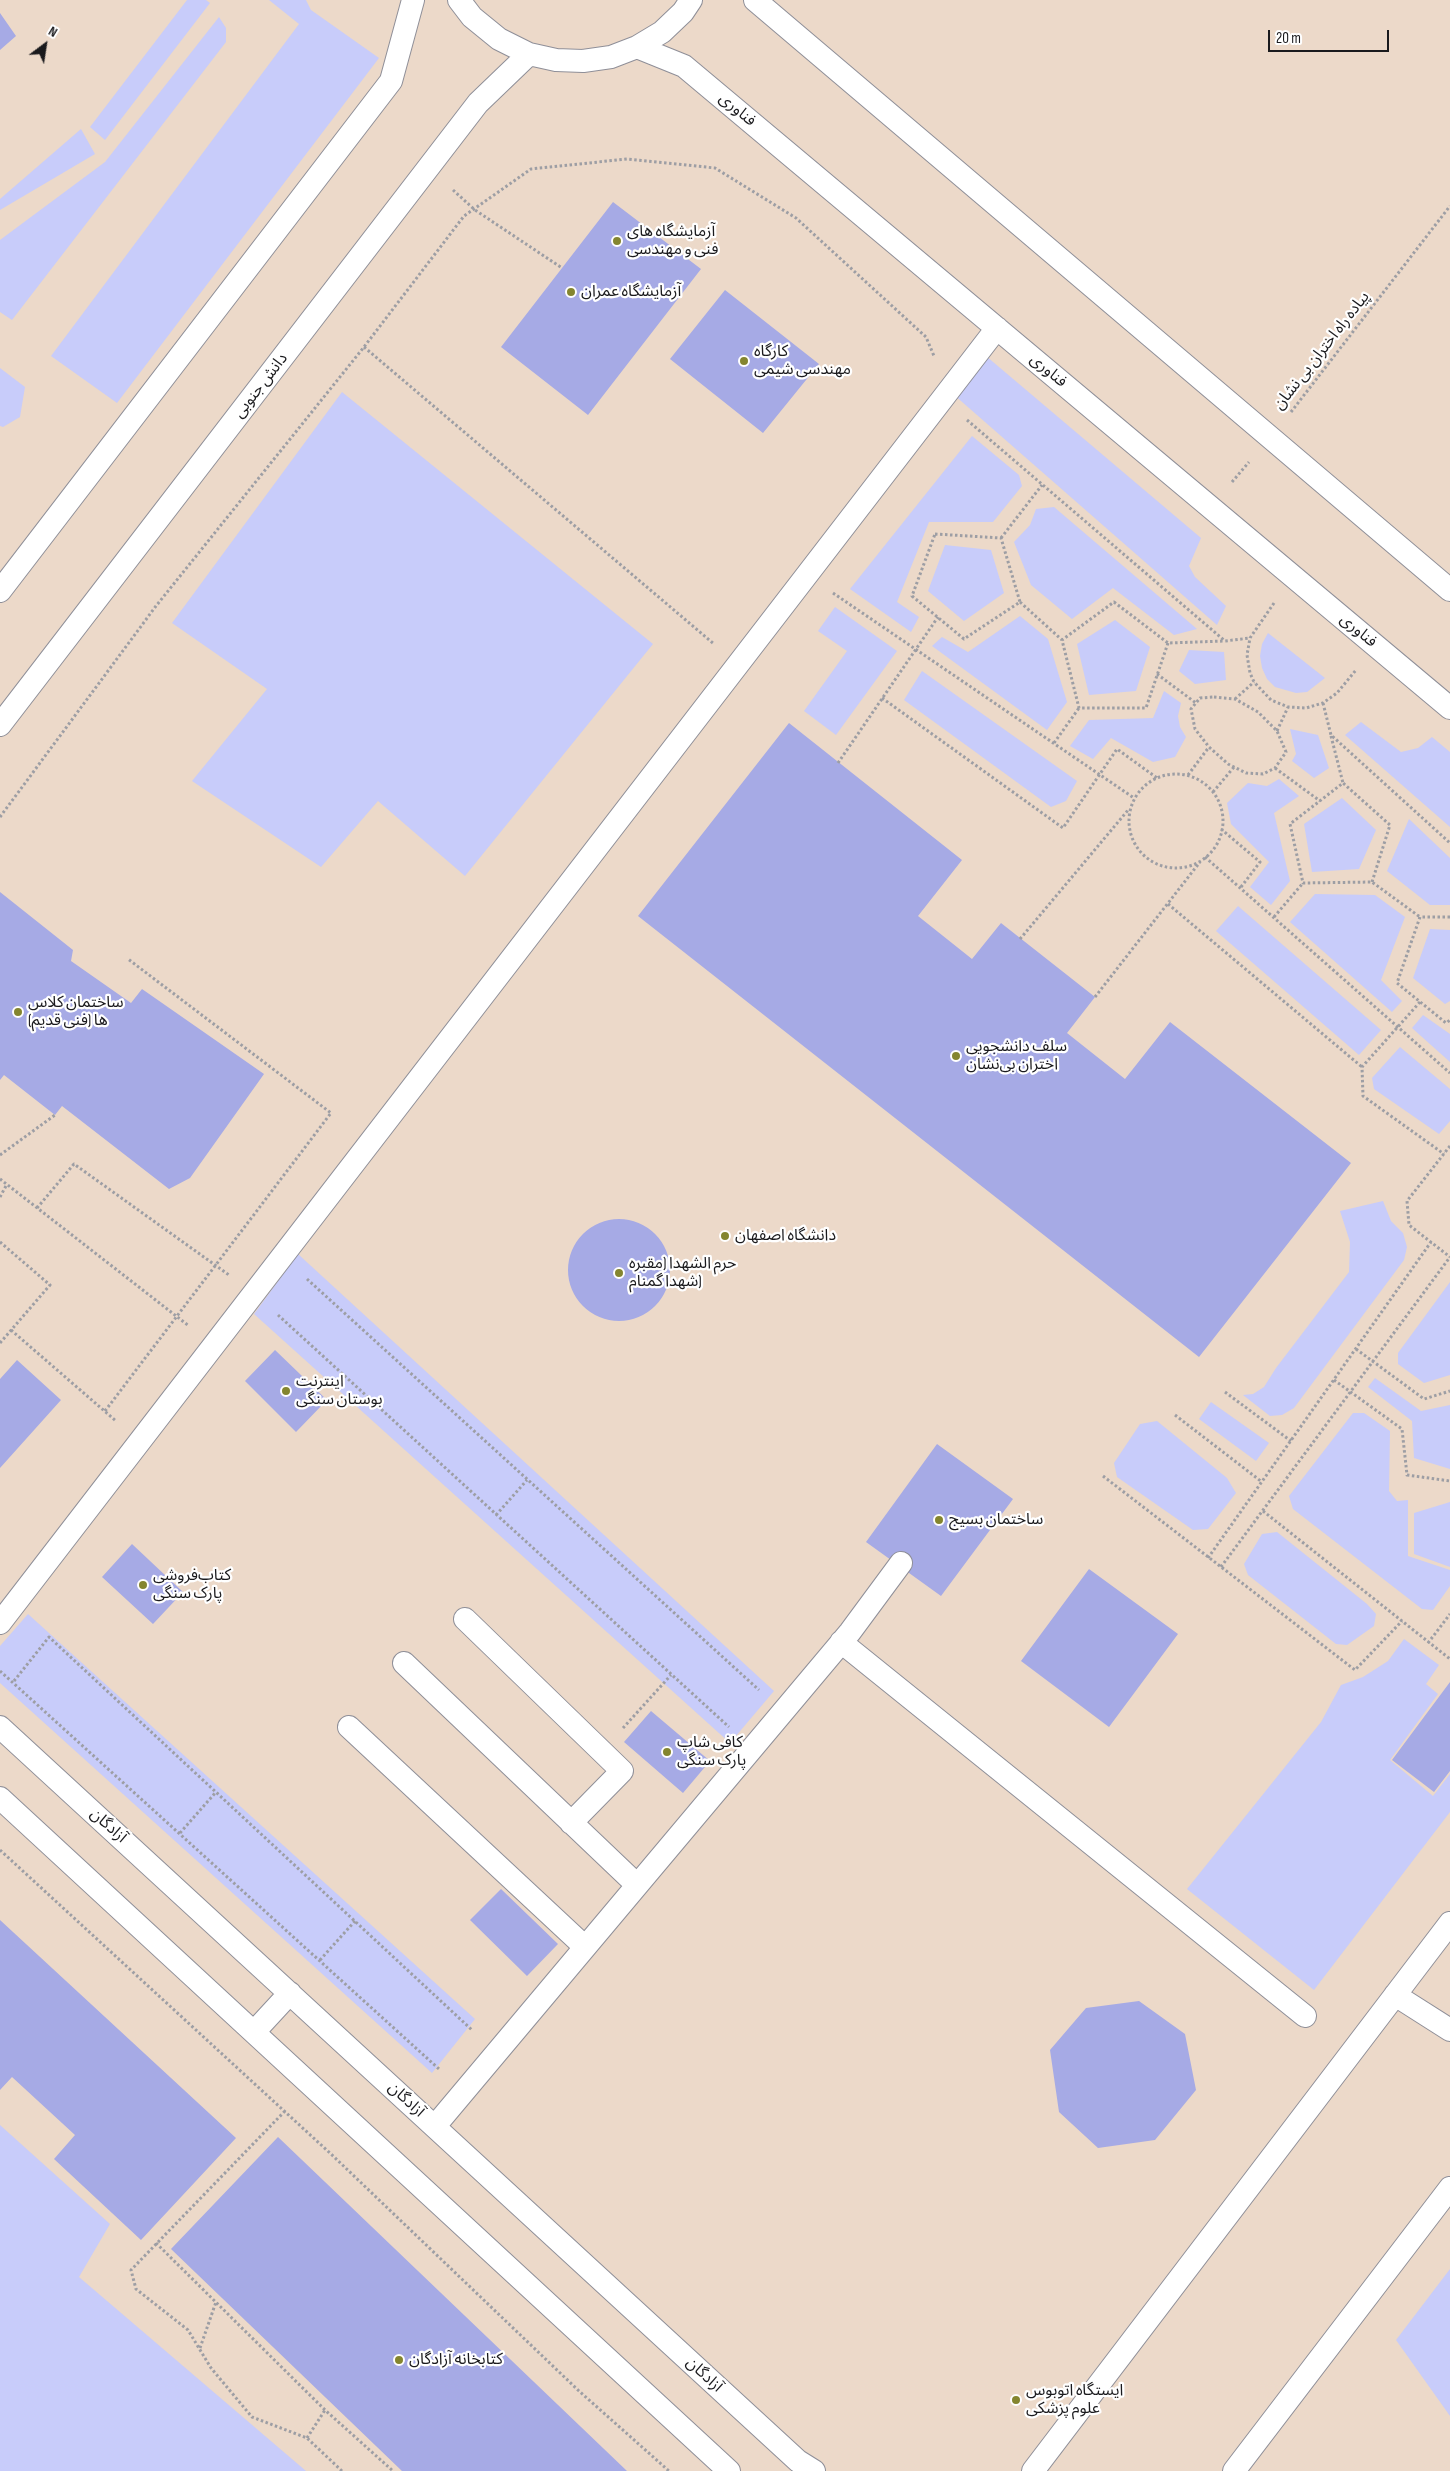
<!DOCTYPE html>
<meta charset="utf-8">
<style>
body{margin:0}
#map{position:relative;width:1450px;height:2471px;overflow:hidden;background:#e5e6ee;font-family:"Sofia Sans Condensed",sans-serif}
canvas{display:block}
.north{position:absolute;left:20px;top:20px;width:50px;height:50px;-webkit-text-stroke:4px #fff;paint-order:stroke;rotate:31deg;font-size:14px;font-weight:700;line-height:20px;text-align:center;color:#1a1a1d}
.north::after{content:'';display:block;margin:auto;width:18px;height:22px;background:#1a1a1d;clip-path:polygon(50% 0,100% 100%,50% 72%,0 100%)}
.scale{position:absolute;left:1268px;top:30px;width:121px;height:22px;box-sizing:border-box;border:2px solid #1a1a1d;border-top:0;padding-left:6px;font-size:15px;line-height:18px;white-space:nowrap;color:#1a1a1d;-webkit-text-stroke:4px #fff;paint-order:stroke}
</style>
<div id="map">
<canvas width="1450" height="2471"></canvas>
<div class="north">N</div>
<div class="scale">20 m</div>
</div>
<script>
const context = document.querySelector('canvas').getContext('2d');
context.lineJoin = 'round';
function paint(path, color) { context.fillStyle = color; context.fill(path, 'evenodd'); }
const shape = rows => new Path2D(rows.map(r => 'M' + r).join(''));
function strokePath(path, color, width, dash) { context.strokeStyle = color; context.lineWidth = width; context.lineCap = dash ? 'butt' : 'round'; context.setLineDash(dash || []); context.stroke(path); }
function write(font, color, halo, rows, align = 'center') {
  context.font = font + ' "Sofia Sans Condensed","Noto Sans Arabic",sans-serif'; context.lineWidth = 4.5; context.setLineDash([]); context.textBaseline = 'middle'; context.strokeStyle = halo; context.fillStyle = color; for (const [text, x, y, turn = 0] of rows) {
    context.save(); context.translate(x, y); context.rotate((+turn || 0) * Math.PI / 180); context.textAlign = isNaN(turn) ? turn : align; if (halo) context.strokeText(text, 0, 0); context.fillText(text, 0, 0); context.restore();
  }
}
paint(shape([
 [0,0,1450,0,1450,2471,0,2471]
]), '#ecd9c9');
paint(shape([
 [187,0,206,0,210,3,105,140,90,127],
 [269,0,306,0,311,10,379,58,117,403,51,356,299,24],
 [219,17,226,28,226,42,12,320,0,312,0,240,105,162],
 [81,129,95,154,0,210,0,199],
 [986,356,1201,538,1189,566,1195,577,1226,606,1217,625,953,394],
 [0,368,25,387,20,417,3,427,0,426],
 [342,392,653,644,465,876,378,801,321,867,192,781,267,689,172,623],
 [972,436,1019,475,1022,486,993,522,929,522,897,602,919,617,911,632,850,589],
 [1054,507,1197,629,1174,635,1113,588,1072,619,1031,585,1014,542,1030,525,1036,509],
 [945,545,991,550,1004,593,964,621,928,591],
 [835,607,897,651,836,735,804,711,847,651,818,631],
 [1020,616,1048,639,1067,702,1047,730,932,646,942,637,968,652],
 [1115,620,1150,647,1136,691,1089,695,1077,644],
 [1268,633,1325,678,1307,692,1296,693,1275,687,1267,679,1262,668,1260,656,1262,644],
 [1189,650,1224,652,1226,680,1195,684,1179,671],
 [922,671,1077,781,1066,801,1051,807,904,700],
 [1164,691,1181,703,1178,716,1180,727,1186,737,1175,757,1153,762,1111,738,1093,759,1070,746,1089,720,1153,718],
 [1361,722,1401,752,1418,748,1432,737,1450,752,1450,827,1345,735],
 [1290,729,1318,735,1329,768,1314,778,1292,761,1296,754],
 [1279,779,1299,796,1274,813,1290,881,1271,905,1250,887,1269,862,1231,824,1227,803,1248,783,1267,786],
 [1342,798,1376,830,1359,869,1312,872,1304,824],
 [1409,819,1450,858,1450,905,1430,905,1387,871],
 [1315,894,1375,895,1405,917,1381,980,1402,1001,1392,1012,1290,922],
 [1238,906,1381,1030,1359,1055,1216,931],
 [1430,929,1450,930,1450,1001,1445,1004,1413,978],
 [1423,1015,1450,1034,1450,1062,1412,1028],
 [1400,1047,1450,1089,1450,1121,1439,1134,1374,1089,1372,1078],
 [1383,1201,1391,1221,1403,1233,1407,1247,1404,1260,1294,1408,1282,1415,1270,1416,1243,1395,1253,1394,1264,1387,1276,1368,1349,1272,1350,1242,1340,1211],
 [298,1254,774,1691,730,1743,254,1314],
 [1450,1282,1450,1375,1424,1383,1398,1364,1398,1353],
 [1375,1378,1421,1411,1450,1405,1450,1469,1414,1458,1412,1421,1368,1387],
 [1211,1402,1269,1443,1256,1461,1199,1419],
 [1353,1413,1364,1413,1390,1431,1389,1491,1397,1501,1408,1500,1408,1556,1450,1570,1450,1586,1433,1610,1422,1609,1293,1509,1289,1496],
 [1157,1421,1227,1478,1236,1493,1208,1529,1193,1530,1117,1477,1114,1463,1140,1424],
 [1450,1502,1450,1567,1414,1554,1414,1513],
 [1277,1532,1367,1604,1376,1614,1374,1626,1347,1645,1336,1644,1248,1575,1244,1564,1262,1534],
 [28,1614,475,2019,432,2073,0,1683,0,1646],
 [1404,1639,1439,1665,1426,1684,1438,1694,1390,1760,1433,1796,1450,1774,1450,1812,1314,1990,1187,1889,1321,1722,1341,1685,1363,1677,1388,1661],
 [0,2125,110,2224,79,2277,306,2471,0,2471],
 [1450,2269,1450,2416,1396,2340]
]), '#c8ccfa');
paint(shape([
 [0,13,16,36,0,50],
 [613,202,701,269,588,415,501,347],
 [725,290,819,364,763,433,670,359],
 [789,723,962,860,918,916,972,959,1001,923,1095,997,1067,1033,1125,1079,1170,1022,1351,1163,1199,1357,638,916],
 [0,892,73,950,71,961,131,1003,142,989,264,1074,190,1178,169,1189,62,1106,55,1115,4,1075,0,1080],
 '568 1270a51 51 0 1 1 102 0a51 51 0 1 1-102 0Z',
 [275,1350,327,1400,296,1432,245,1381],
 [17,1360,61,1400,0,1468,0,1379],
 [937,1444,1013,1499,941,1596,866,1542],
 [132,1544,183,1592,153,1624,102,1577],
 [1089,1569,1178,1634,1109,1727,1021,1661],
 [1450,1682,1450,1771,1434,1792,1392,1760],
 [651,1711,710,1761,683,1793,624,1742],
 [501,1889,558,1944,527,1976,470,1920],
 [0,1920,236,2138,141,2240,54,2159,75,2135,12,2077,0,2090],
 [1139,2001,1185,2034,1196,2090,1155,2140,1098,2148,1059,2112,1050,2050,1086,2008],
 [278,2137,627,2471,402,2471,171,2249]
]), '#a6aae5');
const lane = shape([
 [459,0,472,17,499,39,529,54,556,60,583,61,611,57,637,47,662,32,683,12,691,0],
 [755,0,1450,590],
 [637,47,684,66,1450,708],
 [0,591,391,81,413,0],
 [0,725,478,103,529,54],
 [465,1619,622,1771,571,1823],
 [0,1623,997,328],
 [841,1642,1305,2016],
 [404,1663,637,1885],
 [0,1727,798,2461,814,2471],
 [349,1727,585,1947],
 [0,1798,729,2471],
 [1395,1995,1450,2030],
 [254,2032,290,1993],
 [435,2126,850,1632,901,1563],
 [1033,2471,1450,1923],
 [1234,2471,1450,2188]
]);
strokePath(lane, '#8f8f98', 24);
strokePath(shape([
 [453,190,475,210,562,268],
 [364,347,714,644],
 [1291,412,1450,206],
 [967,420,1225,641,1250,638],
 [1232,482,1249,462],
 [935,534,1001,538,1020,602,964,639,912,596,935,534],
 [1001,538,1042,485],
 [833,593,1134,798],
 [1020,602,1062,640],
 [1274,603,1250,638,1247,655,1250,673,1254,682,1271,700,1288,707,1306,708,1323,703,1337,693,1356,670],
 [1168,643,1146,708,1079,708,1062,640,1114,602,1168,643,1225,641],
 [1157,674,1196,703],
 [1214,697,1235,699,1258,712,1277,731,1286,752,1275,768,1263,774,1246,773,1228,764,1209,747,1195,729,1191,709,1200,698,1214,697],
 [882,698,1063,828,1117,749,1157,778],
 [1235,699,1254,682],
 [1323,703,1331,735,1450,843],
 [1277,731,1288,707],
 [1331,736,1343,783],
 [1054,743,1079,708],
 [838,763,938,617],
 [1275,768,1320,801],
 '1129 821a47 47 0 1 1 94 0a47 47 0 1 1-94 0Z',
 [1188,775,1209,747],
 [1213,792,1234,767],
 [0,817,156,606,364,347,464,216,531,169,627,159,715,168,796,218,926,337,934,356],
 [1221,829,1260,862,1241,887],
 [1205,857,1450,1073],
 [1372,882,1390,825,1343,783,1290,824,1303,883,1372,882,1420,917],
 [1168,904,1362,1067],
 [1274,917,1303,883],
 [1450,917,1420,917,1397,983,1446,1023,1450,1020],
 [1020,939,1129,809],
 [1095,997,1200,862],
 [1420,1002,1362,1067,1363,1096,1444,1154],
 [1450,1146,1407,1201,1409,1225,1450,1257],
 [0,1155,55,1115],
 [0,1179,189,1326],
 [0,1197,7,1184],
 [37,1208,74,1164,229,1275],
 [0,1242,50,1285,0,1343],
 [307,1279,759,1690],
 [278,1315,729,1727],
 [11,1330,116,1421],
 [1356,1349,1424,1399,1450,1391],
 [1334,1380,1402,1429,1407,1475,1450,1481],
 [1225,1392,1291,1441],
 [105,1411,331,1113,128,959],
 [1175,1415,1262,1482],
 [1103,1476,1355,1670,1402,1621],
 [1263,1511,1450,1659],
 [496,1515,527,1480],
 [1208,1558,1431,1242],
 [1221,1567,1450,1257],
 [1428,1643,1450,1614],
 [0,1671,439,2069],
 [14,1681,49,1637,472,2030],
 [623,1728,671,1675],
 [180,1833,216,1792],
 [0,1850,331,2154,579,2391,669,2471],
 [320,1960,355,1921],
 [285,2111,131,2270,136,2289,188,2330,211,2368,252,2417,307,2438,342,2471],
 [156,2243,325,2410,393,2471],
 [200,2348,216,2302],
 [307,2438,325,2410]
]), '#9d9ea4', 3, [2.5, 2.5]);
strokePath(lane, '#fff', 22);
for (const [x, y, r, color] of [
 [617,241,5,"#84852f"],
 [571,292,5,"#84852f"],
 [744,361,5,"#84852f"],
 [18,1012,5,"#84852f"],
 [956,1056,5,"#84852f"],
 [725,1236,5,"#84852f"],
 [619,1273,5,"#84852f"],
 [286,1391,5,"#84852f"],
 [939,1520,5,"#84852f"],
 [143,1585,5,"#84852f"],
 [667,1752,5,"#84852f"],
 [399,2360,5,"#84852f"],
 [1016,2400,5,"#84852f"]
]) { const dot = new Path2D(); dot.arc(x, y, r, 0, 2 * Math.PI); context.fillStyle = color; context.fill(dot); strokePath(dot, '#fff', 2); }
write('16px', '#1a1a1d', '#fff', [
 ["فناوری",737,110,40],
 ["پیاده راه اختران بی نشان",1322,351,-52],
 ["فناوری",1048,371,40],
 ["دانش جنوبی",261,386,-52],
 ["فناوری",1358,631,40],
 ["آزادگان",108,1826,42],
 ["آزادگان",406,2100,43],
 ["آزادگان",704,2375,43]
]);
write('16px', '#1a1a1d', '#fff', [
 ["آزمایشگاه های",627,232],
 ["فنی و مهندسی",627,250],
 ["آزمایشگاه عمران",581,292],
 ["کارگاه",754,352],
 ["مهندسی شیمی",754,370],
 ["ساختمان کلاس",28,1003],
 ["ها (فنی قدیم)",28,1021],
 ["سلف دانشجویی",966,1047],
 ["اختران بی‌نشان",966,1065],
 ["دانشگاه اصفهان",735,1236],
 ["حرم الشهدا (مقبره",629,1264],
 ["شهدا گمنام)",629,1282],
 ["اینترنت",296,1382],
 ["بوستان سنگی",296,1400],
 ["ساختمان بسیج",949,1520],
 ["کتاب‌فروشی",153,1576],
 ["پارک سنگی",153,1594],
 ["کافی شاپ",677,1743],
 ["پارک سنگی",677,1761],
 ["کتابخانه آزادگان",409,2360],
 ["ایستگاه اتوبوس",1026,2391],
 ["علوم پزشکی",1026,2409]
], 'left');
</script>
